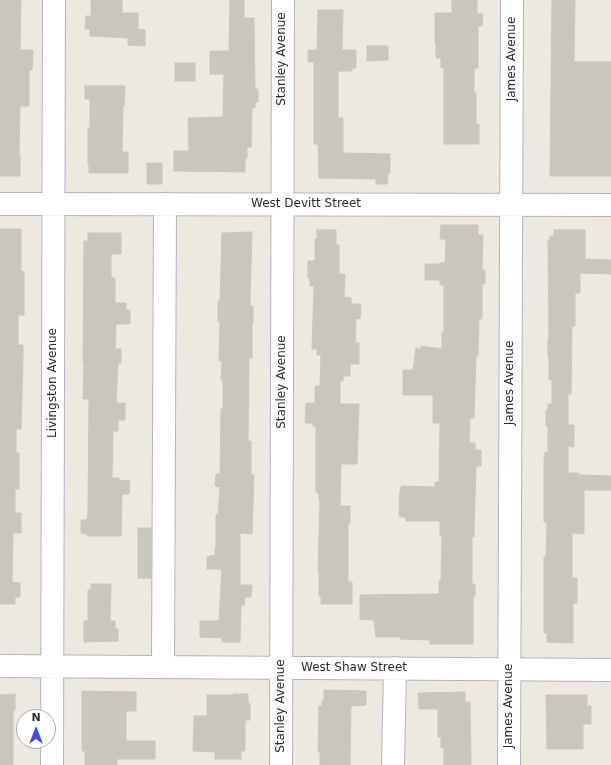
<!DOCTYPE html>
<style>
body{margin:0}
#map{position:relative;width:611px;height:765px;overflow:hidden;background:#eee9df;font-family:"DejaVu Sans",sans-serif}
canvas{display:block}
.north{position:absolute;left:16px;top:709px;width:40px;height:40px;box-sizing:border-box;background:#fff;border:1px solid #ababab;border-radius:50%;rotate:0deg;font-size:11px;font-weight:700;line-height:16px;text-align:center;color:#2c2c2c}
.north::after{content:'';display:block;margin:auto;width:14px;height:18px;background:#404afa;clip-path:polygon(50% 0,100% 100%,50% 72%,0 100%)}
</style>
<div id="map">
<canvas width="611" height="765"></canvas>
<div class="north">N</div>
</div>
<script>
const context = document.querySelector('canvas').getContext('2d');
context.lineJoin = 'round';
function paint(path, color) { context.fillStyle = color; context.fill(path, 'evenodd'); }
const shape = rows => new Path2D(rows.map(r => 'M' + r).join(''));
function strokePath(path, color, width, dash) { context.strokeStyle = color; context.lineWidth = width; context.lineCap = dash ? 'butt' : 'round'; context.setLineDash(dash || []); context.stroke(path); }
function write(font, color, halo, rows, align = 'center') {
  context.font = font + ' "DejaVu Sans",sans-serif'; context.lineWidth = 3; context.setLineDash([]); context.textBaseline = 'middle'; context.strokeStyle = halo; context.fillStyle = color; for (const [text, x, y, turn = 0] of rows) {
    context.save(); context.translate(x, y); context.rotate((+turn || 0) * Math.PI / 180); context.textAlign = isNaN(turn) ? turn : align; if (halo) context.strokeText(text, 0, 0); context.fillText(text, 0, 0); context.restore();
  }
}
const building = shape([
 [0,0,21,0,20,50,33,50,32,70,29,70,29,106,20,106,19,155,20,155,20,176,0,176,0,0],
 [91,0,122,0,122,13,138,13,138,29,145,30,145,46,128,45,128,38,90,36,90,29,85,29,86,16,91,16,91,0],
 [230,0,244,0,244,18,254,18,255,89,258,89,258,102,255,102,255,108,252,108,251,147,247,147,247,158,245,158,245,172,174,171,174,151,189,151,188,118,223,117,224,74,210,74,210,51,229,51,230,0],
 [452,0,477,0,477,14,483,14,482,26,478,26,478,68,474,68,474,93,476,93,476,124,479,124,479,144,444,144,444,68,441,68,441,58,436,58,436,43,435,42,435,13,452,13,452,0],
 [552,0,575,0,574,62,611,62,611,176,550,176,552,0],
 [318,10,343,10,342,50,356,50,356,68,352,68,352,71,338,71,338,118,343,118,343,153,390,154,390,173,388,173,387,184,376,184,376,179,319,178,318,144,314,144,314,62,308,62,308,50,317,50,318,10],
 [367,46,388,46,388,60,367,61,367,46],
 [175,63,195,63,195,81,175,81,175,63],
 [85,86,125,86,124,106,123,106,122,152,128,152,128,173,89,173,89,165,88,165,88,128,90,128,90,99,85,99,85,86],
 [147,163,162,163,162,184,147,184,147,163],
 [441,225,478,225,478,235,483,235,482,270,485,270,485,284,482,284,482,319,479,319,478,356,476,356,474,418,470,418,469,443,475,443,475,450,481,450,481,466,476,466,474,531,474,537,472,537,472,584,475,584,475,596,473,596,473,644,430,644,430,640,400,639,401,637,376,637,374,620,360,619,360,595,439,594,439,581,441,581,442,536,440,536,440,521,406,521,406,518,399,516,400,490,401,490,401,486,435,487,435,482,439,482,440,425,440,423,433,423,433,395,403,395,403,370,413,370,416,348,421,349,421,346,442,349,442,332,444,332,444,285,440,285,440,280,425,280,425,264,440,264,440,263,445,263,446,239,440,239,441,225],
 [0,229,21,229,21,271,24,272,24,315,18,315,18,345,23,345,23,359,21,429,16,429,16,453,19,453,19,489,15,489,15,513,21,513,21,533,13,533,12,582,20,583,20,597,15,597,15,604,0,604,0,229],
 [317,230,336,230,336,245,339,245,339,274,345,274,344,297,351,298,351,304,361,304,360,319,356,318,355,343,359,343,359,364,350,364,350,376,343,376,343,381,340,381,340,404,359,404,357,464,341,464,340,506,350,506,350,523,348,523,348,582,352,582,352,604,321,604,321,596,319,596,319,570,318,570,320,502,319,501,319,493,316,492,316,426,313,426,313,423,305,423,306,403,315,403,315,386,320,386,321,355,317,355,317,349,312,349,314,286,310,286,310,278,308,278,308,261,315,261,315,239,317,239,317,230],
 [554,230,585,230,585,259,611,260,611,274,580,273,580,293,575,293,575,326,572,326,571,394,568,394,568,425,574,425,574,447,568,446,568,473,579,473,579,475,611,476,611,490,584,490,584,534,572,533,572,578,577,578,577,603,573,603,573,643,547,642,547,633,544,633,544,557,546,557,547,522,544,522,544,460,545,452,548,452,548,426,546,426,546,410,548,410,548,404,552,404,552,380,549,380,549,357,548,357,548,339,549,339,548,240,550,240,550,236,554,236,554,230],
 [252,232,250,300,250,306,253,306,253,323,252,323,252,358,249,358,248,441,251,441,251,475,254,475,252,534,240,533,240,585,252,585,251,597,245,597,244,605,241,605,240,642,222,642,222,638,200,637,200,621,219,621,222,569,207,569,207,557,215,555,215,548,216,548,216,515,218,514,220,487,215,486,216,474,220,474,221,409,223,409,223,381,221,380,222,361,219,361,220,321,218,321,218,301,220,301,222,233,252,232],
 [88,233,121,233,121,254,111,254,111,278,115,278,115,303,126,303,126,310,130,310,130,324,116,324,115,349,121,349,121,363,118,363,116,403,125,403,125,420,118,420,118,431,113,431,112,478,119,478,119,480,130,481,129,494,122,494,121,536,87,536,87,534,81,533,81,520,87,520,88,511,89,399,83,399,84,362,83,362,84,241,88,241,88,233],
 [138,528,151,528,151,578,138,578,138,528],
 [91,584,111,584,110,621,115,621,115,629,118,629,118,641,84,642,84,621,88,621,88,590,91,590,91,584],
 [324,690,366,691,366,705,351,706,350,765,320,765,320,752,318,752,319,706,322,706,322,701,324,701,324,690],
 [82,691,136,692,136,711,126,711,126,741,155,741,155,759,117,759,117,765,85,765,85,751,82,751,82,691],
 [465,692,465,702,470,702,471,765,444,765,444,748,441,748,441,737,438,737,438,709,419,709,418,693,465,692],
 [15,694,15,710,13,710,13,765,0,765,0,695,15,694],
 [234,694,248,694,248,703,250,704,250,720,245,720,245,751,241,751,241,759,215,759,215,752,193,751,194,716,207,716,207,695,234,695,234,694],
 [546,695,587,695,587,706,591,706,591,724,583,724,583,749,547,749,546,695]
]);
paint(building, '#c9c7bd');
strokePath(building, '#cac6b8', 1);
const minor = shape([
 [0,204,611,205],
 [0,666,611,670],
 [163,667,165,204],
 [52,765,54,0],
 [281,765,283,0],
 [393,765,395,668],
 [509,765,512,0]
]);
strokePath(minor, '#b2b3c0', 24);
strokePath(minor, '#fff', 22);
write('12px', '#2c2c2c', '#fff', [
 ["Stanley Avenue",282,59,-90],
 ["James Avenue",512,59,-90],
 ["West Devitt Street",306,204],
 ["Stanley Avenue",282,382,-90],
 ["Livingston Avenue",53,383,-90],
 ["James Avenue",510,383,-90],
 ["West Shaw Street",354,668],
 ["Stanley Avenue",281,706,-90],
 ["James Avenue",509,706,-90]
]);
</script>
